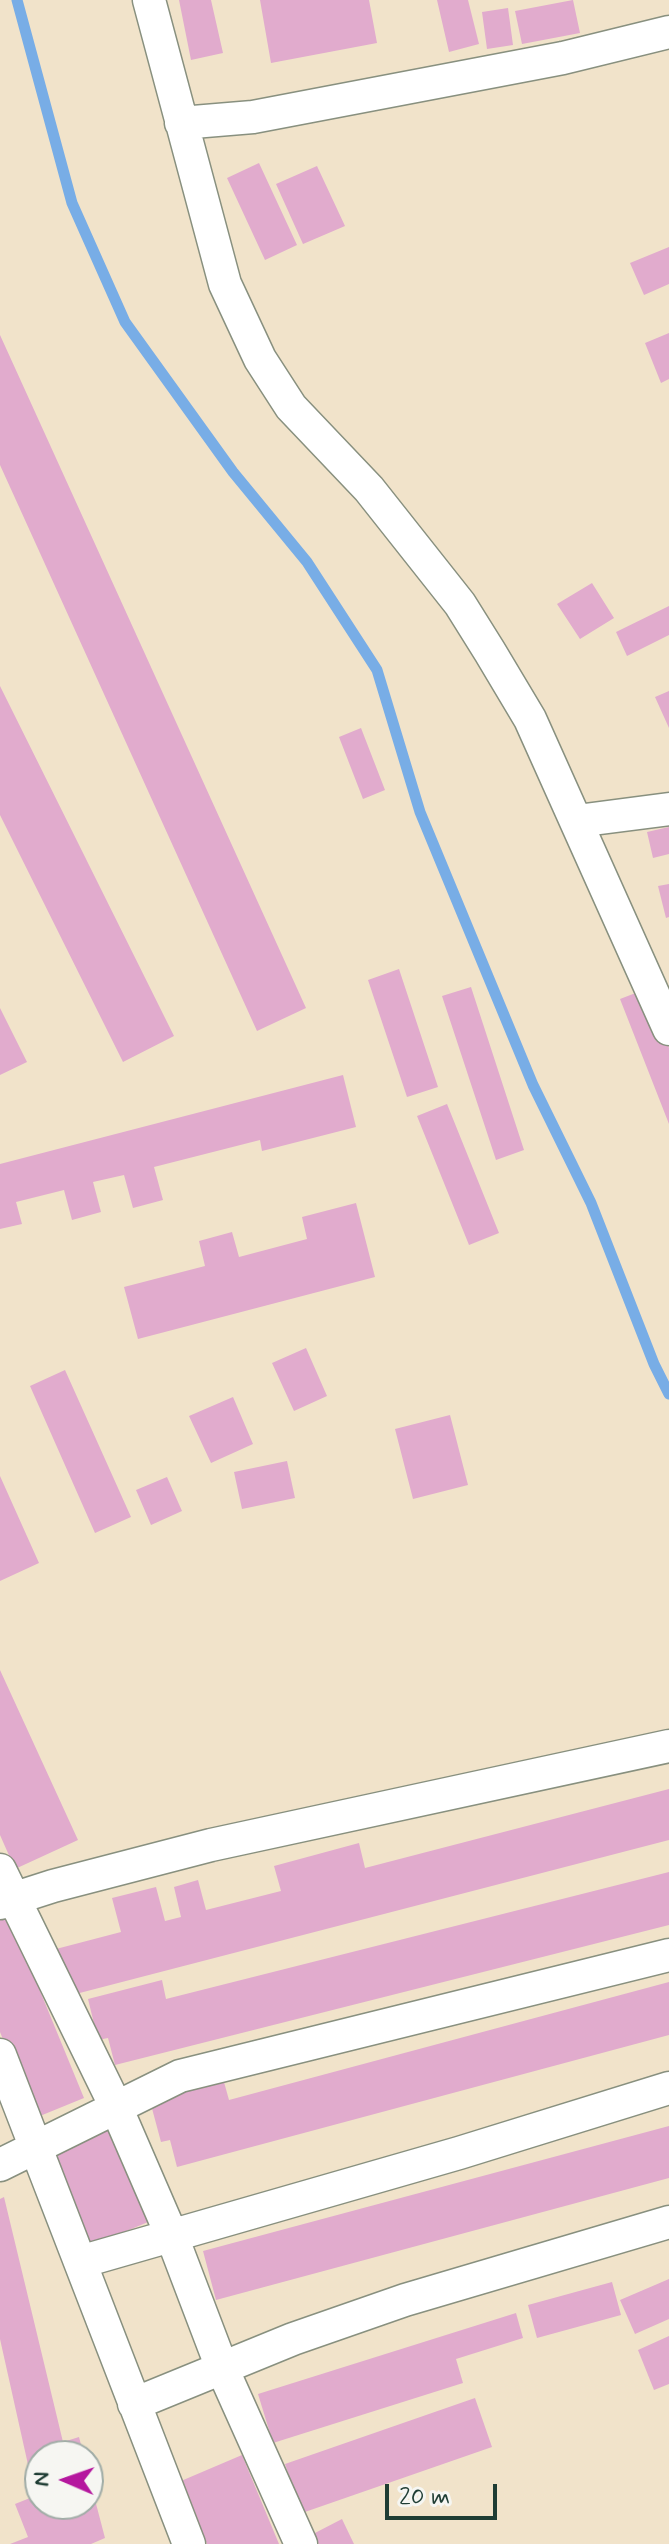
<!DOCTYPE html>
<style>
body{margin:0}
#map{position:relative;width:669px;height:2544px;overflow:hidden;background:#f1e3ca;font-family:Mynerve,sans-serif}
canvas{display:block}
.north{position:absolute;left:24px;top:2440px;width:80px;height:80px;box-sizing:border-box;background:#f6f6f2;border:2px solid #a0aca6;border-radius:50%;rotate:272deg;font-size:22px;font-weight:700;line-height:32px;text-align:center;color:#1f3d34}
.north::after{content:'';display:block;margin:auto;width:28px;height:36px;background:#b5179e;clip-path:polygon(50% 0,100% 100%,50% 72%,0 100%)}
.scale{position:absolute;left:385px;top:2484px;width:112px;height:36px;box-sizing:border-box;border:4px solid #1f3d34;border-top:0;padding-left:10px;font-size:24px;line-height:28px;white-space:nowrap;color:#1f3d34;-webkit-text-stroke:6px #f6f6f2;paint-order:stroke}
</style>
<div id="map">
<canvas width="669" height="2544"></canvas>
<div class="north">N</div>
<div class="scale">20 m</div>
</div>
<script>
const context = document.querySelector('canvas').getContext('2d');
context.lineJoin = 'round';
const shape = rows => new Path2D(rows.map(r => 'M' + r).join(''));
function strokePath(path, color, width, dash) { context.strokeStyle = color; context.lineWidth = width; context.lineCap = dash ? 'butt' : 'round'; context.setLineDash(dash || []); context.stroke(path); }
function paint(path, color) { context.fillStyle = color; context.fill(path, 'evenodd'); }
strokePath(shape([
 [17,0,72,203,125,322,233,472,307,562,377,670,420,812,533,1085,591,1203,654,1364,669,1394]
]), '#78ade6', 11);
paint(shape([
 [179,0,211,0,223,53,191,60],
 [260,0,369,0,377,43,271,63],
 [437,0,468,0,479,44,449,52],
 [573,0,580,33,522,44,515,11],
 [508,8,513,45,487,49,482,12],
 [259,163,297,245,265,260,227,178],
 [317,166,345,226,303,244,276,184],
 [669,247,669,284,644,295,630,263],
 [669,333,669,379,661,383,645,343],
 [0,335,306,1008,257,1031,0,465],
 [592,583,614,618,580,639,557,604],
 [669,606,669,635,627,656,616,632],
 [0,686,174,1036,123,1062,0,815],
 [669,691,669,728,655,697],
 [361,728,385,790,363,799,339,737],
 [669,827,669,854,653,858,647,832],
 [669,884,669,917,666,918,658,886],
 [399,969,438,1087,407,1097,368,980],
 [471,987,524,1150,496,1160,442,996],
 [646,989,669,1048,669,1124,620,999],
 [0,1008,27,1062,0,1075],
 [343,1075,356,1127,262,1151,260,1140,154,1167,163,1200,133,1208,124,1175,93,1182,101,1212,72,1220,64,1190,16,1202,22,1224,0,1229,0,1164],
 [447,1104,499,1233,469,1245,417,1116],
 [356,1203,375,1277,138,1339,124,1287,205,1266,199,1241,232,1232,239,1257,307,1239,302,1217],
 [306,1348,327,1396,294,1411,272,1363],
 [65,1370,131,1517,95,1533,30,1386],
 [233,1397,253,1444,211,1463,189,1416],
 [450,1415,468,1485,413,1499,395,1429],
 [287,1461,295,1498,242,1509,234,1472],
 [0,1476,39,1563,0,1581],
 [167,1477,182,1511,151,1525,136,1490],
 [0,1670,78,1840,15,1869,0,1835],
 [669,1789,669,1840,68,1996,56,1949,121,1932,112,1898,156,1887,165,1921,181,1917,174,1887,198,1880,206,1910,281,1891,274,1866,359,1843,365,1868],
 [669,1872,669,1925,115,2065,108,2038,98,2040,88,1999,162,1980,166,1999],
 [8,1913,84,2098,35,2118,0,2032,0,1916],
 [669,1982,669,2035,177,2167,170,2140,161,2142,150,2101,224,2082,229,2100],
 [669,2126,669,2178,216,2300,203,2251],
 [115,2127,153,2220,83,2249,45,2156],
 [4,2197,63,2442,79,2437,84,2456,40,2456,40,2504,88,2504,89,2477,105,2538,91,2544,10,2544,28,2537,15,2504,35,2496,0,2339,0,2199],
 [669,2279,669,2319,635,2334,620,2300],
 [612,2282,621,2315,537,2338,528,2305],
 [516,2313,523,2338,456,2359,463,2383,273,2443,258,2394],
 [669,2336,669,2384,654,2390,638,2350],
 [475,2398,492,2447,302,2513,285,2464],
 [242,2455,279,2544,207,2544,181,2481],
 [342,2519,354,2544,319,2544,313,2534]
]), '#e1abcd');
const street = shape([
 [149,0,225,284,260,359,291,407,369,489,460,604,490,652,530,719,669,1029],
 [181,123,253,117,563,58,669,32],
 [577,821,669,809],
 [0,1870,116,2107,171,2234,222,2368,301,2544],
 [0,1903,53,1886,211,1845,669,1746],
 [0,2055,189,2544],
 [0,2165,180,2076,669,1955],
 [80,2262,459,2153,669,2088],
 [134,2404,293,2339,405,2300,669,2222]
]);
strokePath(street, '#88907f', 35);
strokePath(street, '#fff', 32);
</script>
